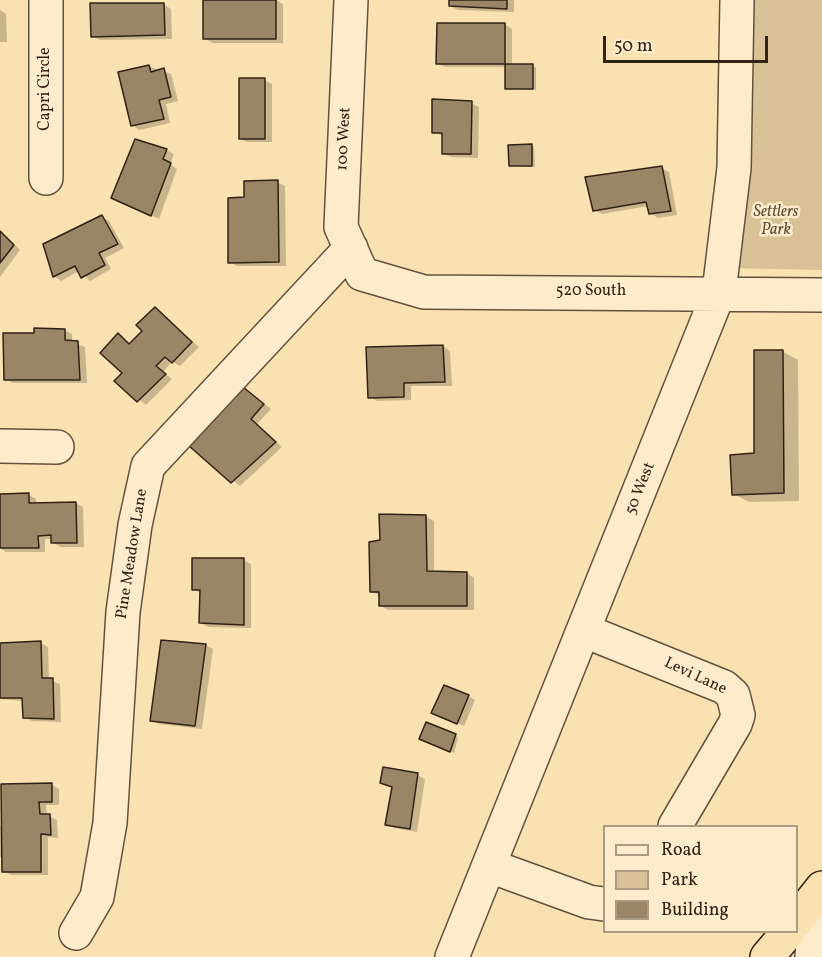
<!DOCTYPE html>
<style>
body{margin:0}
#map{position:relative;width:822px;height:957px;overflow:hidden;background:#fae1b1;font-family:Vollkorn,serif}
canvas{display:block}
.legend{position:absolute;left:603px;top:825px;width:195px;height:108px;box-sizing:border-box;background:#fceccc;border:2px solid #ab9b83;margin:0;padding:8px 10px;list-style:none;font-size:18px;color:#312216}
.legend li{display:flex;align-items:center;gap:12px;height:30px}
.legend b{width:30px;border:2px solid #ab9b83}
.scale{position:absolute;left:603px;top:36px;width:165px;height:27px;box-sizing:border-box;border:3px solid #312216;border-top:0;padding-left:8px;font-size:18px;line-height:21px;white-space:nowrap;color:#312216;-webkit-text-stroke:4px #fceccc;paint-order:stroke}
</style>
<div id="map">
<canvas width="822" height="957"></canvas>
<ul class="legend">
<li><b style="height:8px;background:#fceccc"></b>Road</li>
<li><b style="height:16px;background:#d8c197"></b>Park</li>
<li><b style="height:16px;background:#9a8567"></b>Building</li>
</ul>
<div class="scale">50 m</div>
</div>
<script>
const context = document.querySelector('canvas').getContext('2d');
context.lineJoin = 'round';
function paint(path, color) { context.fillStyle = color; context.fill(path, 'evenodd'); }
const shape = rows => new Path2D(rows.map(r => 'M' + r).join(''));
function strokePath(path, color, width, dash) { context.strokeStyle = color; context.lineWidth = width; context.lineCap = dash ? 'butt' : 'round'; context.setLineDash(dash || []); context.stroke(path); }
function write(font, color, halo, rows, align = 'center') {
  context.font = font + ' Vollkorn,serif'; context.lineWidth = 5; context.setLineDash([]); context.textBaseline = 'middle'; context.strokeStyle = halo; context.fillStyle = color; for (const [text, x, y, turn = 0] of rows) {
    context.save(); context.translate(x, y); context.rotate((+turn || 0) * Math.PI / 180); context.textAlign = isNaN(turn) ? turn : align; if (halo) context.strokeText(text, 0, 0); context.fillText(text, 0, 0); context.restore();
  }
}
paint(shape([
 [742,0,822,0,822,270,729,268]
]), '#d8c197');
paint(shape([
 [204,0,276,0,283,4,283,43,212,43,205,38],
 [450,0,514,0,514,12,458,10,450,6],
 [163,4,171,9,172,39,100,40,92,36],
 [0,10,6,14,7,42,0,42],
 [505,24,512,29,512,65,536,67,536,90,507,88,507,67,445,67,437,63],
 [148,66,171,74,178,101,166,104,170,123,139,130,132,125],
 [264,80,272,84,272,142,247,142,240,138],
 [471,103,479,107,478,158,451,157,443,153,443,136,434,132],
 [531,145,534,147,535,167,510,165],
 [166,150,174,154,170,164,177,169,159,219,120,202],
 [661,168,669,172,677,215,658,218,650,213,648,206,602,214,594,210],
 [277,182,285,186,286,266,237,266,230,262],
 [102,217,109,221,124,248,105,258,111,269,90,281,79,271,61,281,54,276],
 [0,230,20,250,0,277],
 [155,309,199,347,180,366,172,361,163,372,172,379,146,405,116,381,125,373,118,335,130,344,144,331],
 [64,330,72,334,72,342,85,347,87,383,13,383,5,379,35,335],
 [443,346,450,351,452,386,411,386,411,400,377,401,370,397],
 [783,352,798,360,799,501,749,502,734,494,755,455],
 [244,389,271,409,257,424,282,447,240,486,190,445],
 [29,495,36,499,36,505,75,503,83,507,84,547,60,547,53,542,53,539,45,539,45,552,6,552,0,548,0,496],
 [381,516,426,517,434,521,434,572,467,573,474,578,474,610,388,610,381,606,380,596,371,591,382,542],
 [243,560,251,564,251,628,208,627,201,623,201,593,193,589],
 [162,642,206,645,213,649,202,729,159,724,152,720],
 [41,643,48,647,49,680,60,684,61,722,32,721,24,717,24,701,0,699,0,644],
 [468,696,475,700,464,726,440,716],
 [455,735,458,737,454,753,424,740],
 [417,775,425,779,417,832,394,828,386,824,393,788,381,783],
 [52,785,59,789,59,805,46,805,47,815,57,820,58,838,48,837,48,875,11,875,3,871,3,857,0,857,0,826]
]), '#0003');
const building = shape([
 [203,0,276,0,276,39,203,39,203,0],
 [449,0,507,0,507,9,449,6,449,0],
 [90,3,164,3,165,35,91,37,90,3],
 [437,23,505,23,505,64,436,64,437,23],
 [505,64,533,64,533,89,505,89,505,64],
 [149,65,151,72,164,68,171,97,159,100,164,119,131,126,118,72,149,65],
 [239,78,265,78,265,139,239,139,239,78],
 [432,99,472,101,471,154,442,154,442,133,432,133,432,99],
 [135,139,167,149,163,159,171,163,151,216,111,198,135,139],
 [532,144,532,166,509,166,508,145,532,144],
 [662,166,671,211,649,214,646,202,593,211,585,177,662,166],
 [278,180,279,262,228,263,228,198,244,197,244,181,278,180],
 [102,215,118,244,99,253,105,265,81,278,75,266,53,277,43,244,102,215],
 [0,231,14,245,0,263,0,231],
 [155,307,192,342,172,363,165,357,156,366,166,374,137,402,114,381,122,373,100,353,118,333,129,344,142,331,136,325,155,307],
 [34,328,65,329,65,340,78,341,80,380,4,380,3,333,34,333,34,328],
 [443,345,445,382,404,383,404,397,368,398,366,347,443,345],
 [754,350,783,350,784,493,732,495,730,455,754,453,754,350],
 [243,387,264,404,251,419,276,442,231,483,188,445,243,387],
 [29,493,29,503,76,502,77,543,51,543,51,535,38,536,39,548,0,548,0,494,29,493],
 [379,514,426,515,427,571,467,572,467,606,379,606,379,592,370,592,369,542,380,540,379,514],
 [192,558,244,558,244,625,199,623,200,590,192,590,192,558],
 [161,640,206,644,195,726,150,721,161,640],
 [41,641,42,678,53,678,54,719,23,718,22,698,0,698,0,643,41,641],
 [444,685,469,695,457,724,431,713,444,685],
 [426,722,456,734,450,752,419,739,426,722],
 [383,767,418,773,410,829,385,825,392,787,380,783,383,767],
 [52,783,52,802,39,802,40,814,50,814,51,835,41,834,41,872,2,872,1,784,52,783]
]);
paint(building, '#9a8567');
strokePath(building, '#312216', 1.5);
const minor = shape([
 [46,0,46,178],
 [351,0,341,227,362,274,424,292,822,295],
 [0,446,57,447],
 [585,631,724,687,733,695,738,715,735,724,675,826],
 [490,866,589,902,604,904],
 [76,933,97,897,110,823,123,612,135,525,148,466,351,248],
 [452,957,719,292,734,168,737,0],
 [812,957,815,899]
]);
const highway = shape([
 [796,921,822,888],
 [767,957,788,932]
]);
strokePath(minor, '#63523d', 36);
strokePath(highway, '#312216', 36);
strokePath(minor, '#fceccc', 33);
strokePath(highway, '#fae1b1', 33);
write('16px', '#312216', '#fceccc', [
 ["Capri Circle",46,89,-90],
 ["100 West",345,139,-87],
 ["520 South",591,292],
 ["50 West",641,489,-68],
 ["Pine Meadow Lane",133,554,-81],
 ["Levi Lane",695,677,25]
]);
write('italic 16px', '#5b4a36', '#fceccc', [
 ["Settlers",776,213],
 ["Park",776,231]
]);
</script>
